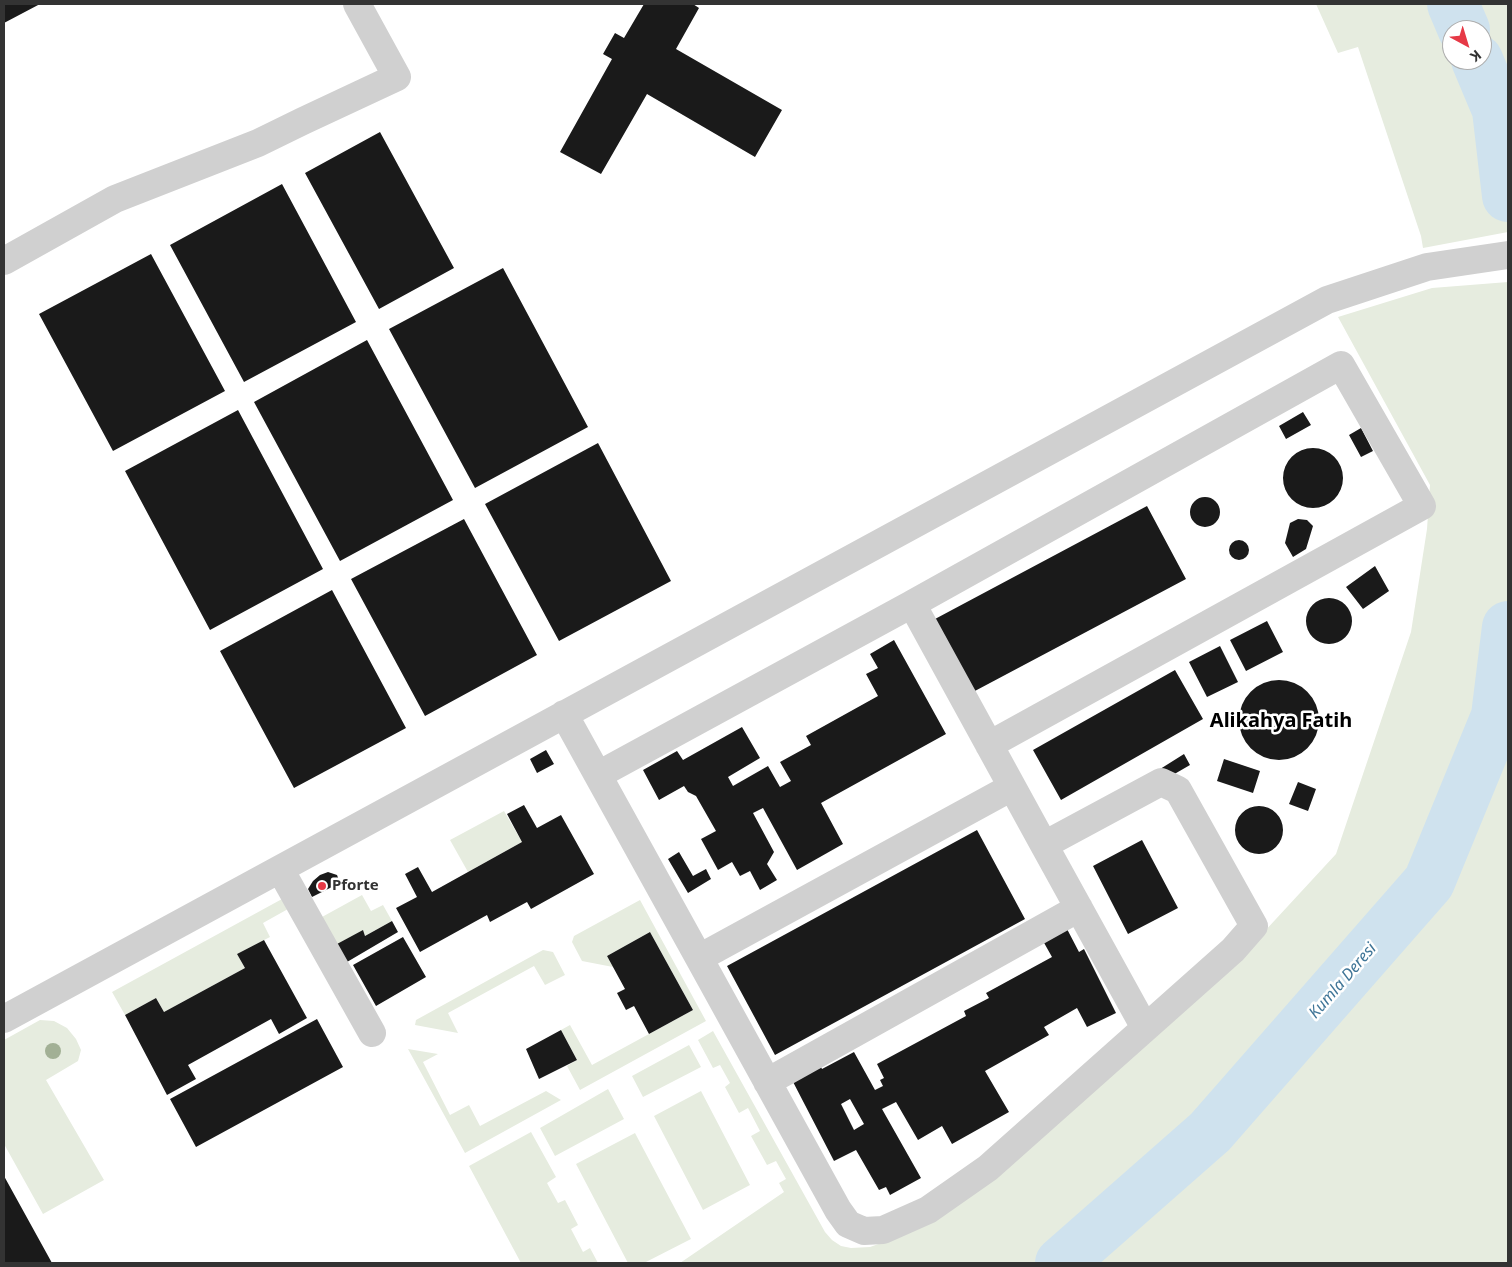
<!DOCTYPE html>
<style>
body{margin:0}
#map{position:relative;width:1512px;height:1267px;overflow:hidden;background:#fff;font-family:"Noto Sans",sans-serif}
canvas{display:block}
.frame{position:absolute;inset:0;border:5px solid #333;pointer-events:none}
.north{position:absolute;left:1442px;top:20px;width:50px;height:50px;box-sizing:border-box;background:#fff;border:1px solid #adadad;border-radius:50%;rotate:141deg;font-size:14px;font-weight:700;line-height:20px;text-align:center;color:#333}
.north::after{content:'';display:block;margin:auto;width:18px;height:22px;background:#e63946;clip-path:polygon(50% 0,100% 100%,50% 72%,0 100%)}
</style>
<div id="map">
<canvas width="1512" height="1267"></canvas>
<div class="frame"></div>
<div class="north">K</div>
</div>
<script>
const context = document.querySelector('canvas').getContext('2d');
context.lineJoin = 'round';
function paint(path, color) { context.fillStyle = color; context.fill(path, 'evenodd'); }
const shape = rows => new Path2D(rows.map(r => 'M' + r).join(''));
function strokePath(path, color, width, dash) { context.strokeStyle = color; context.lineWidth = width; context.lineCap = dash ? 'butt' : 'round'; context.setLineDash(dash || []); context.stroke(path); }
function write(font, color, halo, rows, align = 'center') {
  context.font = font + ' "Noto Sans",sans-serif'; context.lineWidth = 5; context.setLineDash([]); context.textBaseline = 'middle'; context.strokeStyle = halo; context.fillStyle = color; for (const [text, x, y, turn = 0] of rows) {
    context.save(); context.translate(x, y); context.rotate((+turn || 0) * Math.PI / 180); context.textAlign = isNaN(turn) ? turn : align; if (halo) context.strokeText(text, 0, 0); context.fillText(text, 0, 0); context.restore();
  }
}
paint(shape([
 [1316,4,1508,4,1508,232,1423,248,1421,236,1358,47,1338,53],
 [1452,30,1482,30,1482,60,1452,60],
 [1508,282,1508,1263,1061,1263,1175,1162,1056,1263,680,1263,784,1192,779,1183,786,1179,776,1161,767,1165,751,1136,760,1131,748,1108,739,1113,725,1087,730,1083,720,1065,713,1068,698,1040,713,1031,825,1232,832,1240,841,1246,851,1248,870,1247,887,1241,1239,959,1336,854,1411,632,1427,529,1430,485,1338,317,1432,288],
 [504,811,522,842,468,872,450,840],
 [362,895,371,911,383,905,392,921,365,936,363,931,337,944,322,917],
 [282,899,288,909,263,923,270,937,237,954,245,968,164,1012,156,998,125,1015,112,992],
 [640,900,706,1021,580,1090,567,1066,577,1060,561,1030,570,1025,592,1065,693,1010,650,932,607,956,613,967,582,961,572,942,574,936],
 [543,950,553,952,565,975,545,985,534,966,448,1013,458,1033,415,1025,416,1020],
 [40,1020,54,1021,67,1028,76,1039,81,1050,78,1061,46,1080,104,1180,43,1214,4,1144,4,1040],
 [689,1045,701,1067,643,1097,632,1076],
 [408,1049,438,1054,423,1062,450,1115,469,1105,480,1126,546,1091,561,1100,465,1153],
 [608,1089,624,1119,555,1156,540,1128],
 [701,1091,750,1185,703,1210,654,1116],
 [531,1132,556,1177,547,1183,558,1203,565,1200,578,1225,571,1229,583,1252,590,1248,598,1263,521,1263,469,1166],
 [635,1133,691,1239,644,1263,628,1263,576,1164]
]), '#e6ecdf');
strokePath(shape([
 [1453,4,1464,30],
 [1477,60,1498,110,1508,196],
 [1061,1263,1210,1132,1429,882,1497,716,1508,627]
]), '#cfe2ee', 52);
paint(shape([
 [4,4,40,4,4,23],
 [644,4,693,4,699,8,676,49,782,110,755,157,647,94,601,174,560,152,612,59,603,54,615,33,624,38],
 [380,132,454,268,379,309,305,173],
 [282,184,356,322,244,382,170,245],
 [151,254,225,391,113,451,39,314],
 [503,268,588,427,475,488,389,329],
 [367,340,453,500,340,561,254,402],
 [238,410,323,569,210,630,125,471],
 [1303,412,1311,425,1286,439,1279,426],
 [1361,428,1373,451,1361,457,1349,435],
 [598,443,671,581,559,641,485,504],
 '1283 478a30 30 0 1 1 60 0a30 30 0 1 1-60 0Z',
 '1190 512a15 15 0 1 1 30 0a15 15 0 1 1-30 0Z',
 [1147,506,1186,579,973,692,935,619],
 [464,519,537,655,425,716,351,579],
 [1298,519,1307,520,1313,526,1306,549,1293,557,1285,543,1290,523],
 '1229 550a10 10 0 1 1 20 0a10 10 0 1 1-20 0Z',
 [1375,566,1389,591,1363,609,1346,587],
 [332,590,406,728,294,788,220,651],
 '1306 621a23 23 0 1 1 46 0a23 23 0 1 1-46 0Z',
 [1267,621,1283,652,1246,671,1230,640],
 [894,640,946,734,821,803,843,844,797,870,763,808,753,813,774,852,767,864,777,880,760,890,750,871,740,876,732,862,718,870,701,839,716,831,696,796,688,792,684,786,659,800,643,770,677,751,683,760,742,727,760,758,728,777,733,786,768,766,780,787,791,781,780,762,811,745,806,736,878,696,866,674,878,668,870,654],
 [1220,646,1238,682,1207,697,1189,662],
 [1175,670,1203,719,1061,800,1033,750],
 '1239 720a40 40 0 1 1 80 0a40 40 0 1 1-80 0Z',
 [546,750,554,764,537,773,530,759],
 [1184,754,1190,765,1171,776,1157,771],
 [1224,759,1260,771,1253,793,1217,781],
 [1298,782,1316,789,1308,811,1289,804],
 [524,805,537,828,561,815,594,874,531,909,527,902,490,922,487,915,420,952,396,908,417,897,405,874,418,867,432,892,522,842,507,814],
 '1235 830a24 24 0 1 1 48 0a24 24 0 1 1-48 0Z',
 [977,830,1025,919,775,1055,727,966],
 [1142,840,1178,908,1128,934,1093,866],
 [679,852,693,876,706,869,711,879,688,893,668,859],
 [328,872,337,875,340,883,312,897,308,889,313,881,320,875],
 [392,921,398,932,347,962,337,944,363,930,365,936],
 [1067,929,1079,952,1084,949,1116,1013,1087,1027,1077,1008,1044,1027,1049,1035,985,1071,1009,1112,952,1144,942,1126,918,1140,896,1102,882,1109,921,1178,890,1195,886,1187,879,1190,856,1150,834,1161,791,1078,819,1063,822,1069,854,1052,875,1090,883,1086,880,1080,884,1078,877,1064,966,1016,964,1011,989,998,986,993,1052,957,1043,941],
 [850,1099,864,1124,854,1130,841,1104],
 [650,932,693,1010,649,1034,634,1006,626,1010,617,993,625,989,607,956],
 [403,937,426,977,376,1006,353,965],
 [264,940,307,1018,279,1034,271,1019,188,1065,196,1079,167,1095,125,1015,156,998,164,1012,245,968,237,954],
 [317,1019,343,1067,196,1147,170,1099],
 [561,1030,577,1060,539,1079,526,1049],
 [4,1176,52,1263,4,1263]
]), '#1a1a1a');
strokePath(shape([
 [4,261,115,199,258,143,303,121,397,77,357,4],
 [912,604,1341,365,1422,506,989,745],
 [564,714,699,958,838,1210,848,1224,864,1231,883,1230,928,1210,988,1168,1233,950,1254,926,1178,790,1161,782,1044,845,912,604,598,775],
 [1044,845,1145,1028],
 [280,869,372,1033],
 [699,958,1012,787],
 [4,1019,1327,300,1427,267,1508,255],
 [767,1082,1079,908]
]), '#d0d0d0', 28);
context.fillStyle = '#a2b095';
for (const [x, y] of [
 [53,1051]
]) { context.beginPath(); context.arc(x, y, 8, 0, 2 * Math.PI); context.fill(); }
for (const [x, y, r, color] of [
 [322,886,5,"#e63946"]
]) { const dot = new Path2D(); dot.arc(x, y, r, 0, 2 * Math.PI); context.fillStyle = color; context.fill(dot); strokePath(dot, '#fff', 2); }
write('bold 15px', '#333', '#fff', [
 ["Pforte",332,886]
], 'left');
write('italic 16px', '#3f7597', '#fff', [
 ["Kumla Deresi",1343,981,-49]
]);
write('bold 20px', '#000', '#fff', [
 ["Alikahya Fatih",1281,721]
]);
</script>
